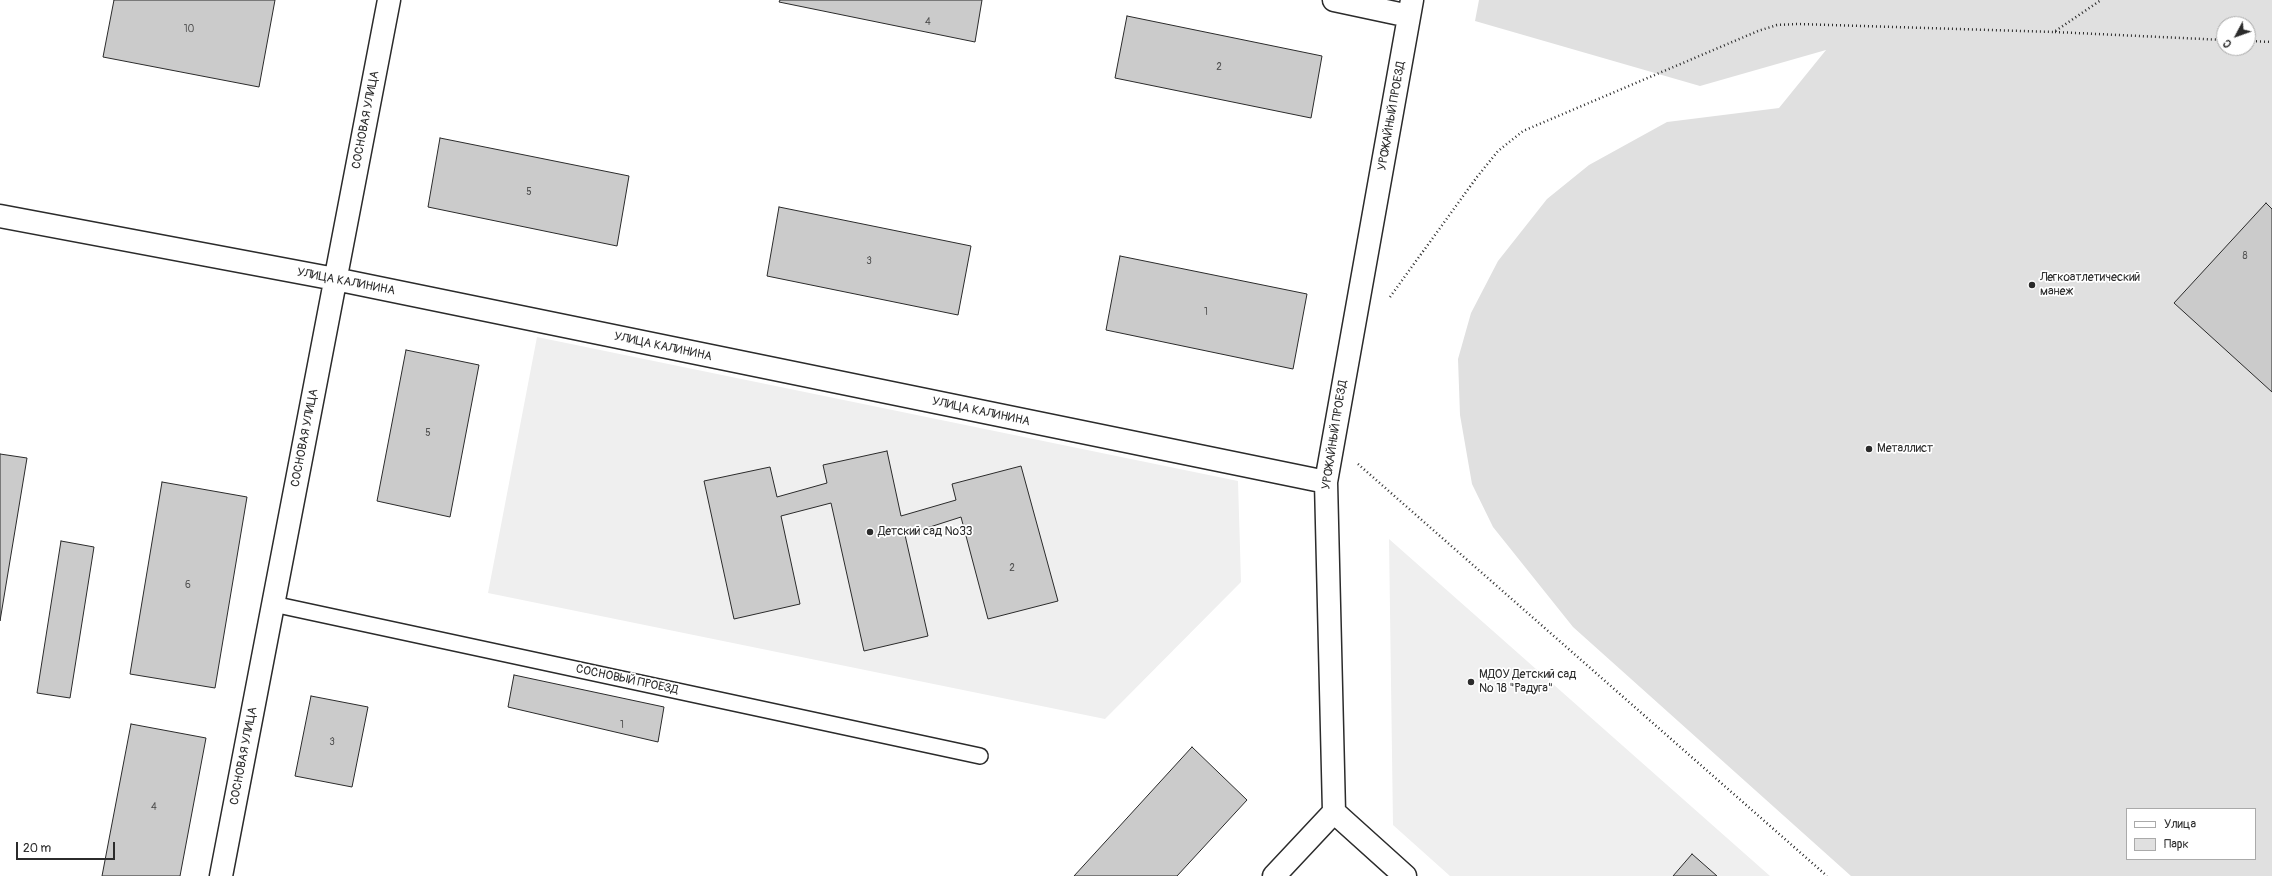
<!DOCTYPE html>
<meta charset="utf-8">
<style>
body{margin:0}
#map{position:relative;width:2272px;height:876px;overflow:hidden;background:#fff;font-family:Pangolin,sans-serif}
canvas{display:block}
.legend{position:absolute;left:2126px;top:808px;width:130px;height:52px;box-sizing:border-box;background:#fff;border:1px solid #aaa;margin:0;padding:5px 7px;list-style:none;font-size:12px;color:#2b2b2b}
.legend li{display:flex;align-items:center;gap:8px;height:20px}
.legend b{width:20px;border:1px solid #aaa}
.north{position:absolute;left:2216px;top:16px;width:40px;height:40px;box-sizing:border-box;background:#fff;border:1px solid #aaa;border-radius:50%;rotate:229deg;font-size:11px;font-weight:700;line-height:16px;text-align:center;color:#2b2b2b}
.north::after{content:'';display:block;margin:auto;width:14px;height:18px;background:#2b2b2b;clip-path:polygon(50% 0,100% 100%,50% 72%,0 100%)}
.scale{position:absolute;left:16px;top:842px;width:99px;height:18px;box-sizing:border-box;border:2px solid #2b2b2b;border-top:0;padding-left:5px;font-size:12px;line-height:14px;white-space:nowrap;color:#2b2b2b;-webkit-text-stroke:3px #fff;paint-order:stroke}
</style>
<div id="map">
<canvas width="2272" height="876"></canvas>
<ul class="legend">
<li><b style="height:5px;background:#fff"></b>Улица</li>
<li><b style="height:11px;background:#e0e0e0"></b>Парк</li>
</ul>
<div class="north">С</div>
<div class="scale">20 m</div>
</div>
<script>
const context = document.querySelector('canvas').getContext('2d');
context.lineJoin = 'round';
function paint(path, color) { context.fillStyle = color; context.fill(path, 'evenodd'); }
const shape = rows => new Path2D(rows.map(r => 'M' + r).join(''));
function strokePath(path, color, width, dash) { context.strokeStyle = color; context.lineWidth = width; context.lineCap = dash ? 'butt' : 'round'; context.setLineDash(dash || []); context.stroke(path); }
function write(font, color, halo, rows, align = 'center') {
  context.font = font + ' Pangolin,sans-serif'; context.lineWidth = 3.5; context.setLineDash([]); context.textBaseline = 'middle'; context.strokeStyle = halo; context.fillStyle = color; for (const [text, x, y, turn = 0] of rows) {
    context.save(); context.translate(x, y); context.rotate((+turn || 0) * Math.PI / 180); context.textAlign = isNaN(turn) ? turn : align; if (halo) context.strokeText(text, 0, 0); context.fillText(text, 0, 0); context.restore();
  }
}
paint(shape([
 [537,337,1238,481,1241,582,1105,719,488,593],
 [1389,539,1770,876,1450,876,1393,825]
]), '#efefef');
paint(shape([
 [1479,0,2272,0,2272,876,1851,876,1573,627,1493,527,1472,484,1460,415,1458,359,1471,313,1498,261,1547,199,1589,165,1667,122,1779,108,1826,50,1700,86,1475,21],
 [2224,24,2248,24,2248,48,2224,48],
 [2127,809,2255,809,2255,859,2127,859]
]), '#e0e0e0');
const building = shape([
 [114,0,275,0,259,87,103,57,114,0],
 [780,0,982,0,975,42,779,2,780,0],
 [1127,16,1322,56,1311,118,1115,78,1127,16],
 [440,138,629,176,617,246,428,207,440,138],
 [2266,203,2272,209,2272,392,2174,303,2266,203],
 [779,207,971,246,958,315,767,276,779,207],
 [1120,256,1307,294,1293,369,1106,330,1120,256],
 [406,350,479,365,450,517,377,501,406,350],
 [887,451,901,516,956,500,952,484,1021,466,1058,601,988,619,961,517,905,535,928,636,864,651,831,503,781,516,800,604,734,619,704,481,770,467,777,497,827,483,823,465,887,451],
 [0,454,27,458,0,621,0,454],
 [162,482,247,497,215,688,130,674,162,482],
 [61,541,94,547,70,698,37,693,61,541],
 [514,675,664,707,658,742,508,707,514,675],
 [311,696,368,707,352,787,295,776,311,696],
 [131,724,206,738,180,876,102,876,131,724],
 [1192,747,1247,800,1177,876,1074,876,1192,747],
 [1692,854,1717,876,1673,876,1692,854]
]);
paint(building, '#cbcbcb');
strokePath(building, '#2b2b2b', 1);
const lane = shape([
 [273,604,980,756]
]);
const street = shape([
 [1334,0,1409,16],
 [0,216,335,279,1326,482],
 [1334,812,1405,876],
 [221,876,389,0],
 [1274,876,1334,812,1326,482,1412,0]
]);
strokePath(lane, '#2b2b2b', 18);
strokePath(street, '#2b2b2b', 25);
strokePath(shape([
 [2055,32,2224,40],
 [2248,41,2272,42],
 [1390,297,1477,177,1498,151,1523,131,1758,31,1777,25,1797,24,2054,32,2101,0],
 [1358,464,1827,876]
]), '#2b2b2b', 2.5, [1, 3]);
strokePath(lane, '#fff', 15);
strokePath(street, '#fff', 22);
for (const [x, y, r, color] of [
 [2032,285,4,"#2b2b2b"],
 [1869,449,4,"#2b2b2b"],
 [870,532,4,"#2b2b2b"],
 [1471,682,4,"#2b2b2b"]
]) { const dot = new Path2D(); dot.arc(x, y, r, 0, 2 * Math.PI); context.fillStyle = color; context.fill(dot); strokePath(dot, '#fff', 1.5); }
write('10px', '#535353', null, [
 ["4",928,22],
 ["10",189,29],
 ["2",1219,67],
 ["5",529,192],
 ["8",2245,256],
 ["3",869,261],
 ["1",1206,312],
 ["5",428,433],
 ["2",1012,568],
 ["6",188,585],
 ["1",622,725],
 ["3",332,742],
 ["4",154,807]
]);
write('12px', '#2b2b2b', '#fff', [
 ["УРОЖАЙНЫЙ ПРОЕЗД",1392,116,-80],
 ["СОСНОВАЯ УЛИЦА",366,120,-79],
 ["УЛИЦА КАЛИНИНА",346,282,11],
 ["УЛИЦА КАЛИНИНА",663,347,12],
 ["УЛИЦА КАЛИНИНА",981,412,12],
 ["УРОЖАЙНЫЙ ПРОЕЗД",1335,435,-81],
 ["СОСНОВАЯ УЛИЦА",305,438,-79],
 ["СОСНОВЫЙ ПРОЕЗД",627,680,12],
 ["СОСНОВАЯ УЛИЦА",244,756,-79]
]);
write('12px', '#2b2b2b', '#fff', [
 ["Легкоатлетический",2040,278],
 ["манеж",2040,292],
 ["Металлист",1877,449],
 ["Детский сад №33",878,532],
 ["МДОУ Детский сад",1479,675],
 ["№ 18 \"Радуга\"",1479,689]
], 'left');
</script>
